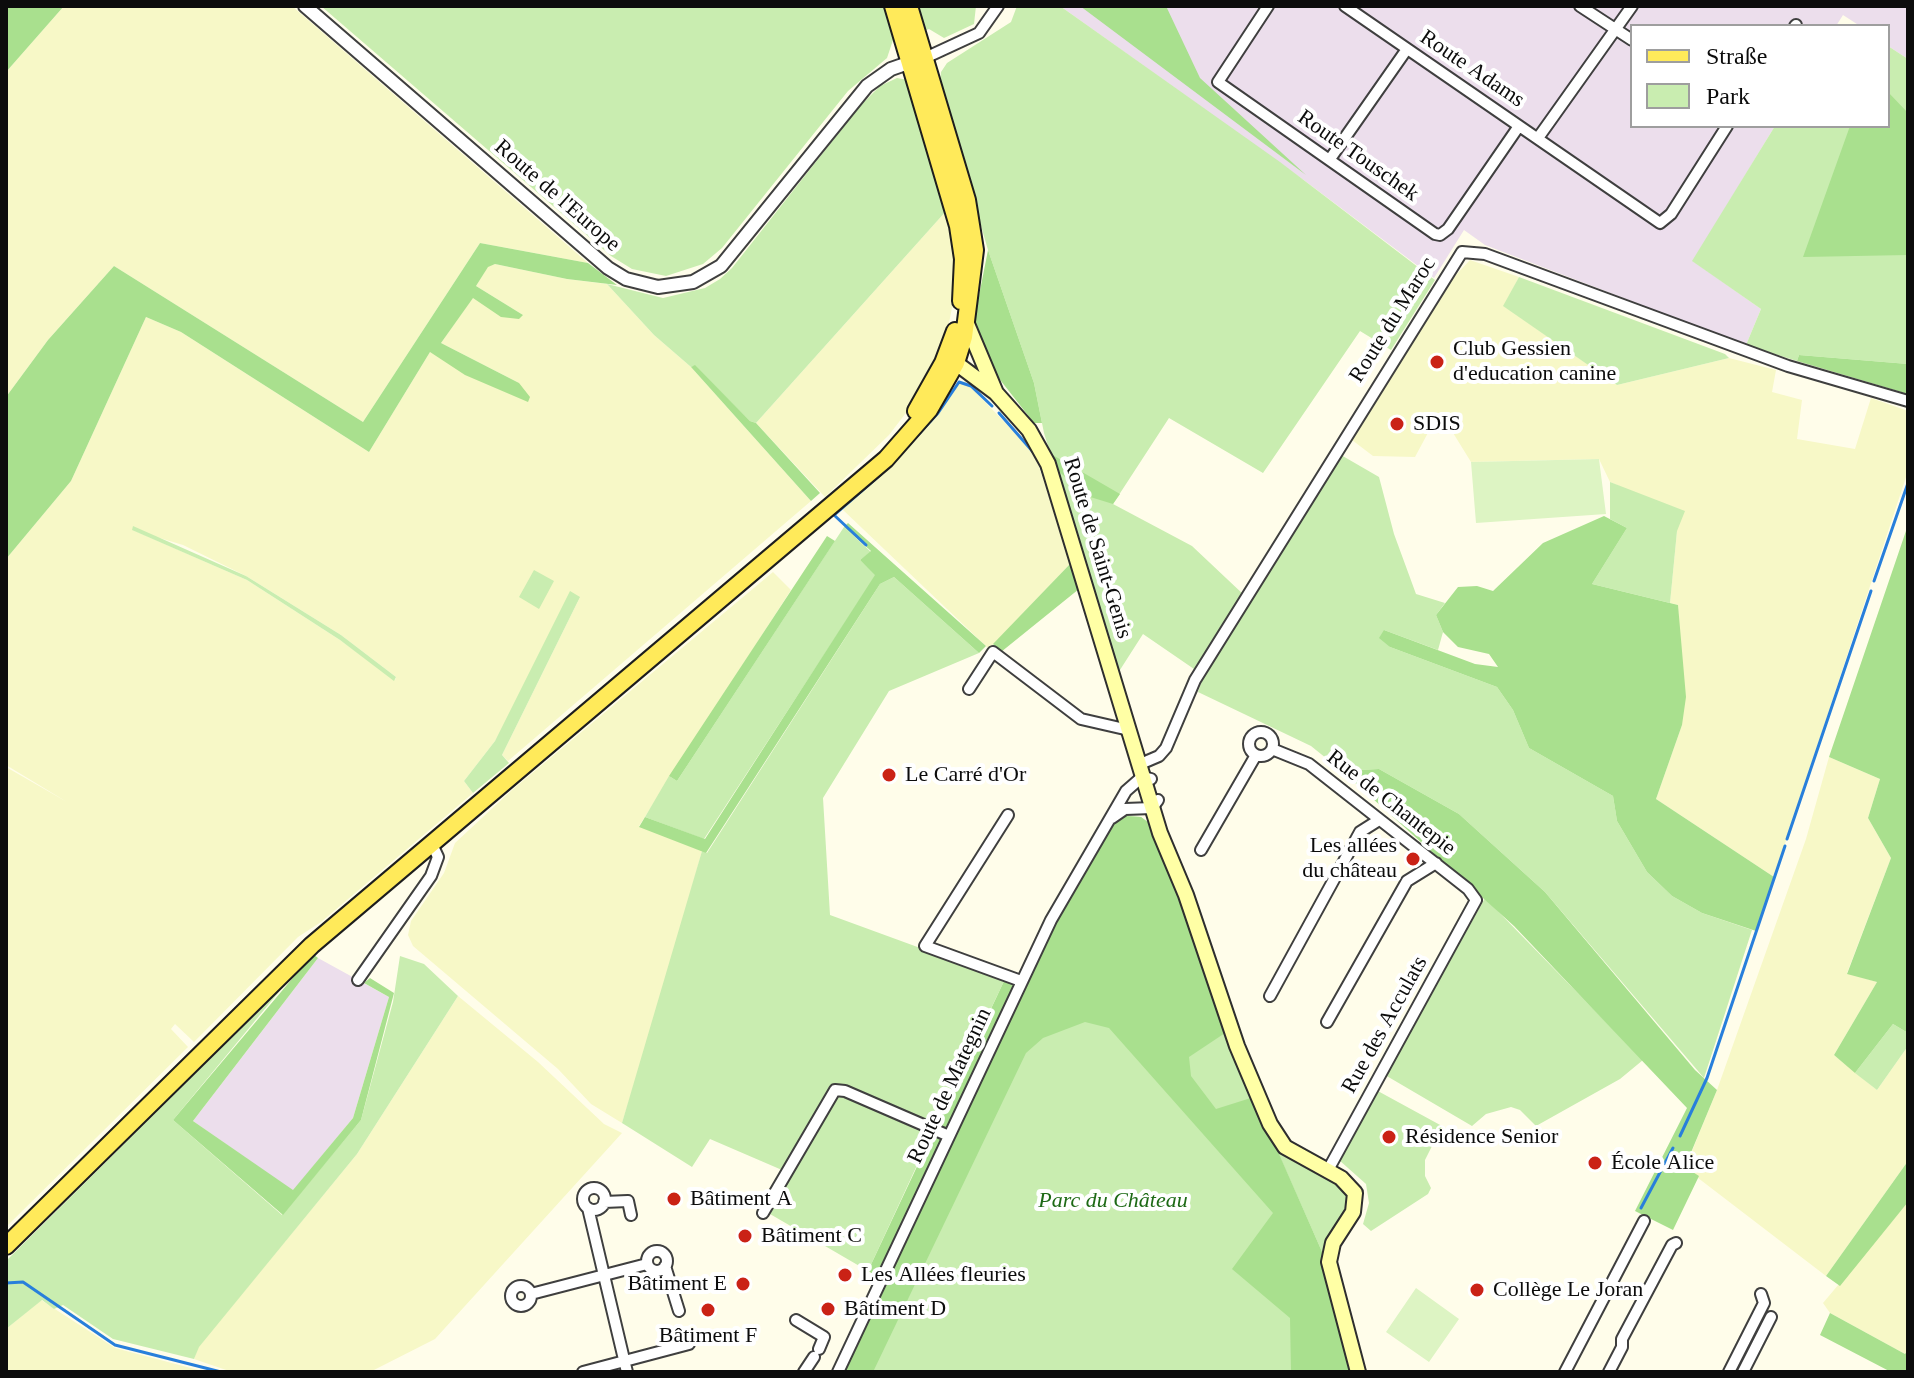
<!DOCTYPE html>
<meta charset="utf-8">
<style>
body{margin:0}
#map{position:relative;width:1914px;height:1378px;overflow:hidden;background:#fffdea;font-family:Georgia,serif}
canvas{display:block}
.frame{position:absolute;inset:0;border:8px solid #0c0c0c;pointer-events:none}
.legend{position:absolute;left:1630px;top:24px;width:260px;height:104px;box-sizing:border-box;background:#fff;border:2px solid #9e9e9e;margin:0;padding:10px 14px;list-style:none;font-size:24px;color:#0c0c0c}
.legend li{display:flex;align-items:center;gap:16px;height:40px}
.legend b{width:40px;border:2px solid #9e9e9e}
</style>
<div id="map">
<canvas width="1914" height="1378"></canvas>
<div class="frame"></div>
<ul class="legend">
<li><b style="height:10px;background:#ffea5a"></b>Straße</li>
<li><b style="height:22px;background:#c9edb0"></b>Park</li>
</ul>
</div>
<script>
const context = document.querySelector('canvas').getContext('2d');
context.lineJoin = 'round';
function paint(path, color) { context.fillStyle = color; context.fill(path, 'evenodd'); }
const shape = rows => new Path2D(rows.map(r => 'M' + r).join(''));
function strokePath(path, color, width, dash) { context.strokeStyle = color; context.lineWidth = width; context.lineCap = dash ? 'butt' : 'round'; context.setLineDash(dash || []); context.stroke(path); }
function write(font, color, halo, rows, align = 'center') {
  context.font = font + ' Georgia,serif'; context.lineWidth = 8; context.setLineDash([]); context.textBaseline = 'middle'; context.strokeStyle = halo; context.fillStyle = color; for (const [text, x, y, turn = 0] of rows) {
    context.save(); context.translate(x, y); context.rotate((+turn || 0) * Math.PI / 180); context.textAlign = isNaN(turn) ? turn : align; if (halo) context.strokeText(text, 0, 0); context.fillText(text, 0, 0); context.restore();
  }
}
paint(shape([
 [1060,6,1908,6,1908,59,1888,46,1888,26,1860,26,1843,15,1836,26,1632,26,1632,126,1775,126,1693,261,1761,309,1746,345,1485,245,1464,230,1434,278,1305,181],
 [318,958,389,997,353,1118,293,1191,193,1121]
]), '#ecdeec');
paint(shape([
 [64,6,292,6,588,263,480,243,363,422,114,266,48,340,6,397,6,72],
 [947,210,954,233,958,277,949,323,933,369,912,405,889,435,825,497,756,423],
 [1470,260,1519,277,1504,306,1617,385,1729,358,1776,370,1772,392,1802,400,1797,439,1855,449,1871,398,1908,411,1908,471,1774,877,1656,799,1682,725,1678,605,1670,603,1677,531,1644,497,1610,482,1599,459,1471,462,1442,415,1437,416,1415,457,1373,456,1352,440,1453,278],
 [495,264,567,279,607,284,654,335,691,367,811,501,508,761,502,755,580,597,495,741,464,781,473,793,321,922,298,937,194,1042,175,1024,171,1029,188,1047,6,1227,6,767,67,802,6,765,6,559,71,481,146,317,181,332,369,452,430,352,519,383,441,343,473,297,523,315,476,286,488,266],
 [133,530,183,545,246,576,341,635,396,677,395,680,340,640,247,580],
 [965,381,1035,454,1071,563,989,649,842,509,912,444,955,386],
 [773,572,791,590,639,826,702,851,661,999,622,1123,591,1104,558,1069,413,946,408,935,411,921,444,873,455,843,512,790],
 [1829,757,1880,779,1868,818,1891,858,1847,973,1877,982,1834,1055,1877,1090,1908,1046,1908,1161,1826,1276,1685,1168,1717,1090,1806,839],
 [458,996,538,1062,604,1124,622,1133,435,1339,370,1372,232,1372,194,1359,198,1347,357,1154],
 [1908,1202,1908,1350,1905,1354,1830,1313,1823,1303],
 [41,1300,115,1348,206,1372,6,1372,6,1329]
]), '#f7f8c7');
paint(shape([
 [321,6,885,6,895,34,887,58,848,91,722,248,703,264,666,276,632,269,611,256],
 [914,6,976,6,974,24,944,38,929,29,923,31],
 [1017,6,1060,6,1280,162,1435,280,1391,350,1360,331,1263,473,1169,418,1113,504,1192,546,1244,595,1194,669,1143,634,1118,673,1044,433,1034,383,988,250,940,84,941,72,947,63,1011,22],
 [1888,46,1908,59,1908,364,1799,355,1797,361,1746,345,1761,309,1692,261,1775,126,1888,126],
 [897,78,908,80,947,210,756,423,750,421,695,366,691,367,654,335,607,284,663,298,705,288,720,279,732,268,860,106,880,86],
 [1519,277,1725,354,1729,358,1617,385,1503,306],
 [1341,455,1379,477,1394,534,1416,594,1445,603,1436,615,1443,632,1438,650,1384,630,1390,647,1497,687,1513,710,1529,748,1613,796,1617,821,1647,872,1672,896,1702,913,1752,930,1704,1078,1545,892,1459,814,1379,769,1342,771,1311,746,1198,692,1203,678],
 [1610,482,1685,511,1677,531,1670,603,1592,584,1627,528,1610,519],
 [133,526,246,576,341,635,396,677,394,681,340,640,247,580,132,530],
 [844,527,871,552,860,560,876,575,704,839,645,817,669,776,677,781],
 [534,570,554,581,539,609,519,597],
 [894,577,979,653,889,691,823,798,830,915,1005,979,936,1124,841,1084,830,1088,782,1170,710,1139,692,1167,622,1123,702,851,707,853,880,584],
 [570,591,580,597,502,755,509,763,473,793,464,781,495,741],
 [1126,816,1141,817,1153,826,1254,1097,1345,1372,843,1372,1024,987,1110,826],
 [1485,898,1643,1060,1620,1079,1536,1126,1520,1110,1511,1107,1486,1114,1472,1126,1385,1075],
 [400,956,424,964,458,996,357,1154,199,1347,194,1359,113,1339,63,1305,54,1309,42,1300,6,1329,6,1261,283,987,173,1120,282,1215,361,1120,393,1002],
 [1893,1024,1908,1033,1908,1046,1877,1090,1855,1073],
 [1376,1090,1442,1126,1425,1160,1425,1176,1431,1188,1428,1194,1371,1231,1363,1224,1369,1203,1366,1184,1339,1160],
 [842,1095,931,1135,868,1271,770,1214,837,1097],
 [1276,1148,1344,1185,1351,1203,1323,1254]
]), '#c9edb0');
paint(shape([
 [6,6,64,6,6,72],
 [1080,6,1166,6,1200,78,1306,175],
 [1888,92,1908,113,1908,255,1803,257,1850,126,1888,126],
 [480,243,588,263,617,285,567,279,495,264,488,267,476,286,523,315,519,319,501,317,473,298,441,343,519,383,530,397,528,402,465,375,430,352,369,452,181,332,146,317,71,481,6,559,6,397,48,340,114,266,363,422],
 [988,250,1034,383,1042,423,1034,423,1001,381,985,359,976,335,974,321],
 [1799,355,1908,364,1908,394,1797,361],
 [695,365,750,421,756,423,820,493,811,501,691,367],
 [1051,454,1120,494,1113,504,1087,496,1056,469],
 [1604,516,1627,528,1592,584,1678,605,1686,697,1682,725,1656,799,1774,877,1756,931,1702,913,1672,896,1647,872,1617,821,1613,796,1529,748,1513,710,1497,687,1390,647,1379,638,1384,630,1475,664,1498,667,1489,654,1458,647,1443,632,1436,615,1458,587,1477,586,1493,591,1543,543],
 [848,523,986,646,979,653,894,577,880,584,706,853,639,827,645,817,705,839,875,575,860,560,871,551,844,527],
 [1908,525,1908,1033,1893,1024,1855,1073,1834,1055,1877,982,1847,974,1891,858,1868,818,1880,779,1829,757],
 [827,536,835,541,677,781,669,776],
 [1071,563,1079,589,1001,652,993,644],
 [1379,769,1459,814,1545,892,1695,1070,1717,1090,1685,1167,1699,1176,1673,1230,1635,1211,1687,1108,1514,926,1342,771],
 [1126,816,1141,817,1153,826,1228,1031,1189,1057,1191,1076,1216,1109,1254,1097,1323,1254,1323,1271,1353,1372,1291,1372,1290,1318,1232,1269,1273,1213,1109,1028,1085,1022,1043,1038,1026,1053,873,1372,843,1372,1064,905,1110,826],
 [313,954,318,958,193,1121,293,1190,353,1118,389,997,364,983,370,978,394,993,361,1120,283,1215,173,1120],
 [1005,979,1016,984,877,1276,868,1271],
 [1908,1161,1908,1202,1840,1286,1826,1276],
 [1830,1313,1905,1354,1908,1350,1908,1372,1891,1372,1820,1335]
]), '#a9e08e');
paint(shape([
 [1599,459,1606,514,1476,523,1471,462],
 [1416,1288,1459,1319,1429,1362,1386,1332]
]), '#ddf4c3');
strokePath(shape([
 [999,413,1034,453],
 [895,460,938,413,959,382,971,386,992,406],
 [1040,463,1045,478],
 [866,545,834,515,881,474],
 [1874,581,1908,483],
 [1787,839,1871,591],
 [1680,1136,1707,1078,1785,846],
 [1641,1208,1673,1148],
 [6,1283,23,1282,115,1345,221,1372]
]), '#287fdb', 3);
const minor = shape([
 [1268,6,1218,82,1435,234,1440,235,1448,229,1519,126],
 [1345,6,1660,223,1671,214,1727,126],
 [1580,6,1632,40],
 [1795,26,1796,25],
 [925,58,979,33,998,6],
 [1538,138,1632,6],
 [1330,159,1407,49],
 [969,689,993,652,1081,719,1129,730],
 '1249 744a12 12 0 1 1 24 0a12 12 0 1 1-24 0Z',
 [1272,749,1309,764,1468,889,1476,900,1328,1170],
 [1138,765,1159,756,1166,748,1195,680,1462,252,1485,254,1788,366,1908,401],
 [1008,815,925,946,1021,981],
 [1112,818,1125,809,1152,808,1158,800],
 [1201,850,1256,755],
 [358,980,431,876,438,857,431,842],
 [1270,996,1360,832,1379,820],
 [1327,1022,1407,881,1436,863],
 '583 1199a11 11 0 1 1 22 0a11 11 0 1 1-22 0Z',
 [604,1202,628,1201,631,1215],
 [588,1208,627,1372],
 [763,1213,835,1090,845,1091,949,1136],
 '647 1261a10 10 0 1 1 20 0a10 10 0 1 1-20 0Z',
 [665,1266,679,1311],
 '511 1296a10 10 0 1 1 20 0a10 10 0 1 1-20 0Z',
 [531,1294,647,1264],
 [796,1320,824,1337,819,1349],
 [583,1372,689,1344],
 [804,1372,814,1357],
 [838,1372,1051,920,1126,791,1142,777,1151,779],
 [1565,1372,1644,1221],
 [1609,1372,1622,1347,1622,1339,1672,1245,1676,1243],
 [1729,1372,1764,1303,1761,1294],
 [1743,1372,1771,1317]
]);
const tertiary = shape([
 [305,6,608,268,626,279,658,287,693,282,721,266,867,86,891,69,914,61]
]);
const secondary = shape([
 [967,324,996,393,1029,430,1048,464,1160,833,1186,895,1237,1046,1270,1124,1285,1147,1341,1178,1355,1193,1353,1212,1333,1243,1329,1262,1358,1372],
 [956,363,996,393]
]);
const primary = shape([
 [893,6,958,226,963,259,961,301],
 [916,411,943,363,955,331],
 [6,1246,312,945,886,459,929,410,956,363,964,337,975,250,967,200,909,6]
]);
strokePath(minor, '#3f3f3f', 14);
strokePath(tertiary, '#3f3f3f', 16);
strokePath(secondary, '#2e2e2e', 18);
strokePath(primary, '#1d1d1d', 20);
strokePath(minor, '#fff', 10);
strokePath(tertiary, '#fff', 12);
strokePath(secondary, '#ffffa5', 14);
strokePath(primary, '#ffea5a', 16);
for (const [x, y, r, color] of [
 [1437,362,8,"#ca2216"],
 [1397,424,8,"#ca2216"],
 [889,775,8,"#ca2216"],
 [1413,859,8,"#ca2216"],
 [1389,1137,8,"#ca2216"],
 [1595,1163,8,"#ca2216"],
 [674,1199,8,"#ca2216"],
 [745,1236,8,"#ca2216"],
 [845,1275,8,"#ca2216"],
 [743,1284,8,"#ca2216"],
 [1477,1290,8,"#ca2216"],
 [828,1309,8,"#ca2216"],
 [708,1310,8,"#ca2216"]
]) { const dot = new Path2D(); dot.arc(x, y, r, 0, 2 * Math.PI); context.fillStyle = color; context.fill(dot); strokePath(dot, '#fff', 3); }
write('22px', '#0c0c0c', '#fff', [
 ["Route Adams",1472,69,34],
 ["Route Touschek",1358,156,35],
 ["Route de l'Europe",557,196,41],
 ["Route du Maroc",1393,320,-58],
 ["Route de Saint-Genis",1097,548,73],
 ["Rue de Chantepie",1391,803,38],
 ["Rue des Acculats",1385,1025,-61],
 ["Route de Mategnin",950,1086,-65]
]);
write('22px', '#0c0c0c', '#fff', [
 ["Club Gessien",1453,349],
 ["d'education canine",1453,374],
 ["SDIS",1413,424],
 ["Le Carré d'Or",905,775],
 ["Les allées",1397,846,"right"],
 ["du château",1397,871,"right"],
 ["Résidence Senior",1405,1137],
 ["École Alice",1611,1163],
 ["Bâtiment A",690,1199],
 ["Bâtiment C",761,1236],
 ["Les Allées fleuries",861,1275],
 ["Bâtiment E",727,1284,"right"],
 ["Collège Le Joran",1493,1290],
 ["Bâtiment D",844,1309],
 ["Bâtiment F",708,1336,"center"]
], 'left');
write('italic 22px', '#1e6a16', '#fff', [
 ["Parc du Château",1113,1201]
]);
</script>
